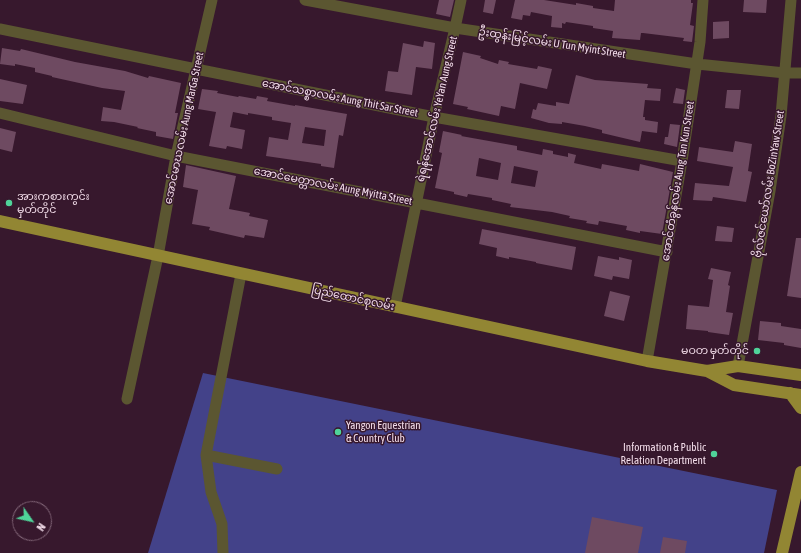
<!DOCTYPE html>
<meta charset="utf-8">
<style>
body{margin:0}
#map{position:relative;width:801px;height:553px;overflow:hidden;background:#37182d;font-family:"Asap Condensed",sans-serif}
canvas{display:block}
.north{position:absolute;left:12px;top:501px;width:40px;height:40px;box-sizing:border-box;background:#37182d;border:1px solid #826678;border-radius:50%;rotate:124deg;font-size:11px;font-weight:700;line-height:16px;text-align:center;color:#f2dce9}
.north::after{content:'';display:block;margin:auto;width:14px;height:18px;background:#4fd399;clip-path:polygon(50% 0,100% 100%,50% 72%,0 100%)}
</style>
<div id="map">
<canvas width="801" height="553"></canvas>
<div class="north">N</div>
</div>
<script>
const context = document.querySelector('canvas').getContext('2d');
context.lineJoin = 'round';
function paint(path, color) { context.fillStyle = color; context.fill(path, 'evenodd'); }
const shape = rows => new Path2D(rows.map(r => 'M' + r).join(''));
function strokePath(path, color, width, dash) { context.strokeStyle = color; context.lineWidth = width; context.lineCap = dash ? 'butt' : 'round'; context.setLineDash(dash || []); context.stroke(path); }
function write(font, color, halo, rows, align = 'center') {
  context.font = font + ' "Asap Condensed","Noto Sans Myanmar",sans-serif'; context.lineWidth = 3; context.setLineDash([]); context.textBaseline = 'middle'; context.strokeStyle = halo; context.fillStyle = color; for (const [text, x, y, turn = 0] of rows) {
    context.save(); context.translate(x, y); context.rotate((+turn || 0) * Math.PI / 180); context.textAlign = isNaN(turn) ? turn : align; if (halo) context.strokeText(text, 0, 0); context.fillText(text, 0, 0); context.restore();
  }
}
paint(shape([
 [203,373,777,490,764,553,148,553]
]), '#434289');
paint(shape([
 [439,0,454,0,450,17,436,14],
 [485,0,496,0,493,14,483,12],
 [515,0,544,0,576,5,576,3,593,6,593,8,614,11,615,0,691,0,691,3,693,3,690,25,694,26,692,42,683,41,684,38,643,33,641,33,640,40,612,38,613,31,593,28,593,26,566,22,565,24,562,23,562,28,551,27,552,16,531,12,530,16,523,15,522,20,511,18],
 [744,0,767,0,766,13,743,12],
 [729,21,729,38,713,39,713,22],
 [424,41,435,43,432,69,416,67,412,95,385,91,388,71,398,72,403,43,423,47],
 [2,48,20,51,21,49,75,62,125,71,148,78,149,76,181,83,175,113,178,113,173,139,156,136,156,132,137,128,138,127,114,122,101,121,103,107,121,110,125,91,102,88,52,77,52,76,35,72,35,68,15,64,15,66,0,64],
 [463,52,481,56,480,58,498,64,499,60,509,62,508,64,537,69,538,66,552,69,547,89,520,83,515,109,501,106,499,116,467,109,468,107,453,104],
 [576,75,595,80,648,84,647,88,661,89,660,101,645,100,643,117,645,117,645,120,658,122,657,133,642,131,640,142,602,133,602,130,585,126,562,122,562,124,549,123,531,118,533,109,536,110,538,103,556,106,556,102,569,104],
 [0,79,27,85,23,104,0,101],
 [676,88,685,90,683,104,673,103],
 [202,89,218,91,217,93,238,97,239,96,256,99,257,96,268,98,267,101,295,106,295,105,347,114,343,136,339,135,334,168,321,166,321,164,266,156,269,137,288,140,291,123,272,120,272,117,248,113,248,115,233,112,230,127,245,130,242,149,227,146,226,149,209,146,216,112,198,109],
 [305,127,326,130,324,146,302,143],
 [727,90,741,90,739,109,725,108],
 [670,124,680,125,677,147,664,144,665,137,668,137],
 [0,128,16,132,12,152,0,149],
 [443,131,462,135,461,136,517,146,517,150,542,155,543,149,553,151,553,154,568,157,568,153,576,155,574,163,601,169,602,164,639,171,640,164,673,172,662,234,640,231,640,233,626,230,627,226,599,221,598,225,586,223,587,221,569,218,570,216,552,212,510,207,511,204,492,200,492,198,468,194,467,197,454,194,454,192,435,188,442,153,439,152],
 [479,158,501,163,498,180,476,176],
 [514,166,538,171,535,187,511,183],
 [735,141,752,144,748,171,752,172,746,202,713,197,712,201,693,200,695,183,729,186,733,167,697,161,699,147,733,152],
 [186,165,236,176,229,209,250,213,249,216,268,220,264,238,245,235,244,238,209,230,210,227,192,224,198,190,183,187],
 [717,226,734,228,732,242,715,241],
 [482,229,576,247,572,270,536,263,536,262,509,257,509,259,496,256,497,248,479,244],
 [796,238,801,238,801,298,787,296],
 [598,256,619,260,619,257,632,260,629,279,613,276,612,280,594,276],
 [711,268,731,272,728,285,730,286,726,312,733,313,729,335,708,332,708,331,686,329,688,305,709,307,713,280,708,279],
 [610,291,630,296,624,321,604,316],
 [760,321,781,323,781,326,801,329,801,348,784,345,784,343,758,340],
 [592,517,643,527,638,553,585,553],
 [663,537,687,541,685,553,660,553]
]), '#6e4a61');
strokePath(shape([
 [305,0,455,28,697,64,785,73,801,73],
 [0,29,196,69,434,117,682,161],
 [0,113,176,156,667,252],
 [395,307,434,117,455,28,461,0],
 [647,361,682,161,700,42,703,0],
 [738,366,770,191,781,116,791,0],
 [127,399,158,256,176,156,212,0],
 [206,455,277,469],
 [223,553,222,524,211,492,206,455,241,274]
]), '#5b5631', 11);
strokePath(shape([
 [0,221,647,361,707,371,734,385,801,395],
 [707,371,738,366,801,375],
 [790,393,801,408],
 [782,553,801,472]
]), '#928633', 12);
for (const [x, y, r, color] of [
 [9,203,4,"#4fd399"],
 [757,351,4,"#4fd399"],
 [338,432,4,"#4fd399"],
 [714,454,4,"#4fd399"]
]) { const dot = new Path2D(); dot.arc(x, y, r, 0, 2 * Math.PI); context.fillStyle = color; context.fill(dot); strokePath(dot, '#37182d', 1.5); }
write('11px', '#f2dce9', '#37182d', [
 ["ဦးထွန်းမြင့်လမ်း U Tun Myint Street",552,43,9],
 ["အောင်သစ္စာလမ်း Aung Thit Sar Street",340,98,11],
 ["ရဲရန်အောင်လမ်း YeYan Aung Street",437,109,-77],
 ["အောင်မာဃလမ်း Aung MarGa Street",184,128,-78],
 ["အောင်တံခွန်လမ်း Aung Tan Kun Street",678,181,-81],
 ["ဗိုလ်ဇင်ယော်လမ်း BoZinYaw Street",769,184,-81],
 ["အောင်မေတ္တာလမ်း Aung Myitta Street",333,186,11],
 ["ပြည်ထောင်စုလမ်း",353,298,12]
]);
write('11px', '#f2dce9', '#37182d', [
 ["အားကစားကွင်း",17,197],
 ["မှတ်တိုင်",17,210],
 ["မဝတ မှတ်တိုင်",749,351,"right"],
 ["Yangon Equestrian",346,426],
 ["& Country Club",346,439],
 ["Information & Public",706,448,"right"],
 ["Relation Department",706,461,"right"]
], 'left');
</script>
